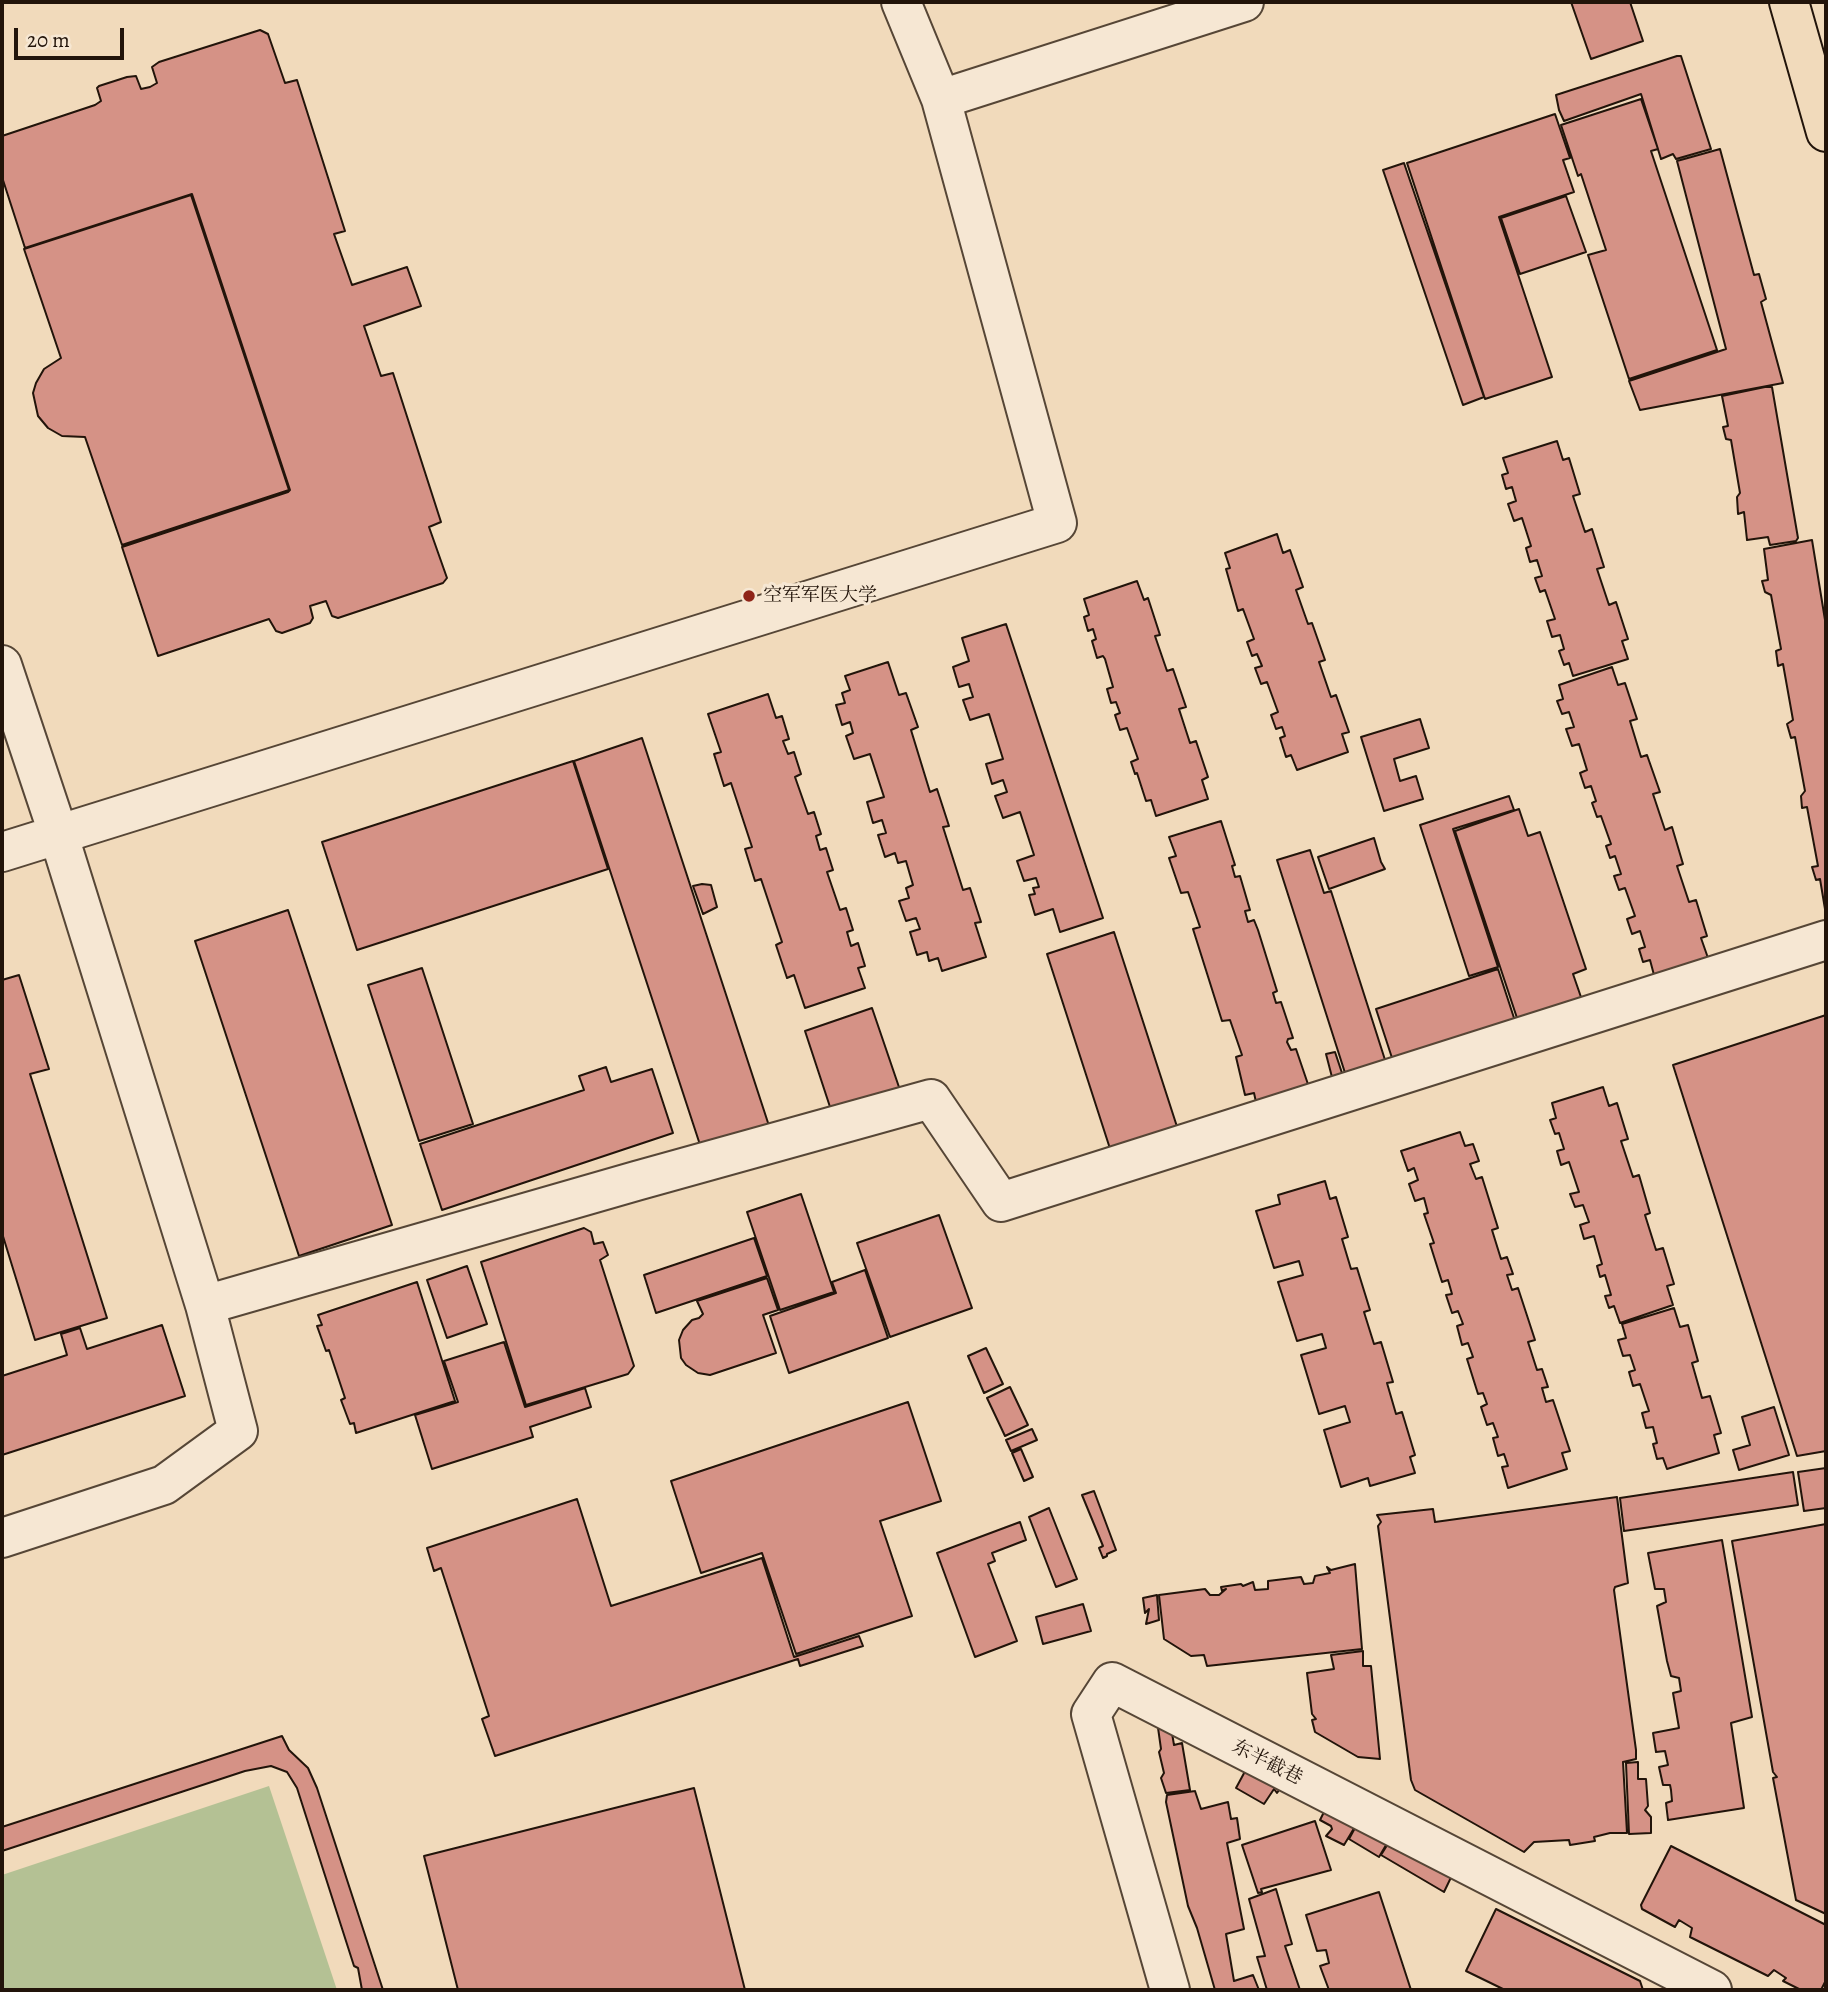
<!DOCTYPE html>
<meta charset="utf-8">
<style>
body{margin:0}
#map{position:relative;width:1828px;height:1992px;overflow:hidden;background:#f1dabb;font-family:Alegreya,serif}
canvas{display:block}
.frame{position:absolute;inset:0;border:4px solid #22140a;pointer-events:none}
.scale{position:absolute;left:14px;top:28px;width:110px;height:32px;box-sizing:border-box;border:4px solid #22140a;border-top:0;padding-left:9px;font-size:21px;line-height:24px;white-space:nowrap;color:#22140a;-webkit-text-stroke:5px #f6e7d3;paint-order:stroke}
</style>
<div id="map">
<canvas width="1828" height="1992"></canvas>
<div class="frame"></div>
<div class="scale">20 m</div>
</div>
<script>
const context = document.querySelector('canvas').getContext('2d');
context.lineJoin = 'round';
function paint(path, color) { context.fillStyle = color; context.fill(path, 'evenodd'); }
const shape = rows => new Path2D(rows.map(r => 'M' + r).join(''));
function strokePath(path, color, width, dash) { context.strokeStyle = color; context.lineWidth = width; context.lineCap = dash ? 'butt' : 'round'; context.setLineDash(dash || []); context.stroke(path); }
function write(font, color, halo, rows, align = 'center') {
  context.font = font + ' Alegreya,"Noto Serif SC",serif'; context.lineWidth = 6; context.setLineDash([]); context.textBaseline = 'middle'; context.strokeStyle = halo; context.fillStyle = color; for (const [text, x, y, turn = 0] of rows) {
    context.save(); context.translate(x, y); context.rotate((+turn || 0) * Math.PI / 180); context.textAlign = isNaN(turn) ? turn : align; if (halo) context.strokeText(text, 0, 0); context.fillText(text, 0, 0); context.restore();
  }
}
paint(shape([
 [269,1786,337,1990,2,1990,2,1875]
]), '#b4c194');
const building = shape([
 [1571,2,1630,2,1643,41,1591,59,1571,2],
 [260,30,268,34,285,83,297,80,345,231,334,234,352,285,407,267,421,306,364,326,381,376,393,373,441,522,429,527,447,578,443,583,338,618,332,616,326,601,310,606,313,618,310,623,282,633,276,631,269,619,158,656,122,547,288,492,290,490,192,194,25,248,2,177,2,136,95,105,101,101,97,88,99,86,127,77,136,76,141,89,150,87,157,83,152,67,159,62,260,30],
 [1677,56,1681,56,1711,149,1676,159,1673,154,1661,159,1641,94,1564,121,1559,110,1556,95,1677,56],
 [1641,99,1658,149,1651,151,1717,350,1629,379,1588,255,1606,250,1581,174,1578,176,1561,125,1641,99],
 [1555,114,1570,158,1563,160,1574,192,1499,217,1552,377,1485,399,1407,163,1555,114],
 [1720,149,1754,275,1759,274,1766,299,1761,302,1783,383,1640,410,1629,381,1726,349,1677,161,1720,149],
 [1404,163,1484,397,1463,405,1383,170,1404,163],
 [191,195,289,490,122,545,85,437,62,436,48,428,38,416,33,393,36,383,44,369,61,358,24,249,191,195],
 [1566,196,1586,252,1520,274,1501,218,1566,196],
 [1765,387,1772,387,1798,538,1796,541,1770,545,1768,537,1747,540,1744,512,1738,514,1737,497,1740,493,1731,440,1726,439,1723,427,1728,426,1722,396,1765,387],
 [1557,441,1563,460,1569,458,1580,494,1573,496,1585,532,1592,529,1604,567,1597,569,1609,605,1616,602,1628,639,1622,641,1628,659,1573,676,1569,663,1564,665,1559,651,1564,649,1560,635,1552,637,1547,621,1555,619,1545,590,1540,592,1535,578,1542,576,1537,560,1530,562,1526,548,1531,546,1522,518,1514,521,1508,504,1516,501,1512,487,1506,489,1502,475,1508,473,1503,458,1557,441],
 [1277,534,1283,553,1290,550,1303,587,1296,590,1308,624,1312,623,1325,660,1319,662,1331,697,1336,695,1349,732,1342,734,1348,752,1297,770,1291,755,1286,757,1280,738,1285,736,1282,727,1276,729,1271,715,1278,712,1267,682,1261,684,1255,668,1262,666,1257,654,1252,656,1247,642,1254,639,1243,609,1238,611,1226,569,1230,568,1225,553,1277,534],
 [1812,540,1826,626,1825,909,1820,879,1816,880,1812,867,1818,866,1807,807,1802,808,1801,796,1805,791,1795,737,1791,738,1787,724,1793,720,1783,664,1778,666,1776,651,1781,649,1771,595,1765,592,1762,581,1768,580,1764,549,1812,540],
 [1137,581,1144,600,1148,598,1160,635,1155,636,1167,671,1173,669,1186,707,1179,709,1190,743,1196,741,1208,777,1202,780,1208,799,1156,816,1151,800,1146,801,1137,773,1135,774,1131,762,1138,759,1127,728,1120,730,1115,715,1120,713,1116,702,1111,703,1107,689,1113,687,1105,659,1103,656,1097,658,1092,641,1096,639,1093,629,1088,631,1084,617,1089,615,1084,599,1137,581],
 [1006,624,1103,918,1060,932,1053,909,1035,915,1029,895,1035,894,1033,888,1039,887,1036,878,1024,881,1017,861,1034,855,1020,812,1003,818,995,796,1007,792,1003,780,992,784,986,764,1003,759,989,714,970,720,963,700,973,697,971,691,969,684,959,687,953,667,969,661,962,638,1006,624],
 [888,662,899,695,906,693,918,727,911,730,930,792,937,789,949,826,943,827,963,890,970,888,981,922,975,923,986,957,942,971,938,958,929,961,927,952,917,955,910,932,920,929,916,918,906,921,899,901,909,898,906,888,913,885,906,861,898,863,895,853,885,857,878,835,886,833,882,820,873,823,867,802,884,797,870,754,854,759,846,736,853,733,850,722,842,725,836,705,845,703,842,693,850,690,845,676,888,662],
 [1612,667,1618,685,1625,683,1637,719,1630,721,1641,757,1647,755,1660,792,1653,794,1665,830,1672,827,1683,864,1677,866,1689,902,1696,900,1707,936,1701,938,1708,958,1654,975,1650,960,1643,962,1639,949,1645,947,1640,931,1632,934,1627,919,1635,916,1625,888,1619,890,1614,876,1621,874,1615,856,1610,858,1606,846,1611,844,1601,816,1597,817,1592,803,1596,801,1591,786,1585,788,1580,773,1587,770,1579,744,1572,746,1566,729,1574,727,1569,712,1562,714,1557,701,1563,699,1559,685,1612,667],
 [768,694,776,718,782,716,789,739,783,741,788,754,794,752,801,774,795,777,808,814,814,812,821,834,816,836,820,850,826,848,833,870,827,872,840,910,846,908,853,930,847,932,851,946,858,943,865,966,858,968,865,988,805,1008,794,975,787,978,776,945,782,942,761,879,755,881,745,849,752,847,731,783,724,786,714,754,721,752,708,714,768,694],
 [1420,719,1429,748,1394,759,1400,781,1416,776,1423,799,1384,811,1361,737,1420,719],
 [642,738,773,1138,705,1160,574,761,642,738],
 [573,761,608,869,357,950,322,842,573,761],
 [1509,796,1514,810,1453,829,1498,967,1469,976,1420,825,1509,796],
 [1519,809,1528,836,1540,832,1586,969,1573,974,1582,1000,1517,1018,1455,831,1519,809],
 [1221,821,1235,865,1232,866,1235,877,1240,876,1250,910,1245,911,1248,922,1254,920,1258,930,1277,991,1273,993,1276,1003,1281,1002,1293,1038,1288,1039,1287,1042,1291,1050,1296,1049,1312,1096,1258,1111,1254,1093,1245,1095,1236,1057,1242,1055,1230,1020,1222,1021,1193,929,1200,927,1188,892,1181,893,1169,858,1176,856,1169,837,1221,821],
 [1374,838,1381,862,1385,869,1329,889,1318,857,1374,838],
 [1310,850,1324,893,1331,891,1386,1063,1346,1076,1277,860,1310,850],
 [702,884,711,885,717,907,703,914,693,886,702,884],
 [288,910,392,1225,299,1256,195,941,288,910],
 [1114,932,1181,1139,1114,1161,1047,954,1114,932],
 [422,968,473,1124,419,1141,368,985,422,968],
 [1498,969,1515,1021,1393,1061,1376,1009,1498,969],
 [19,975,49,1069,30,1074,107,1318,35,1340,2,1233,2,980,19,975],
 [872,1008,901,1093,833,1116,805,1031,872,1008],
 [1826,1015,1826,1451,1797,1456,1673,1065,1826,1015],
 [1335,1052,1343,1076,1333,1081,1326,1054,1335,1052],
 [606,1067,611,1082,652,1069,673,1133,442,1210,420,1144,584,1090,579,1076,606,1067],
 [1603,1087,1609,1106,1617,1103,1628,1139,1621,1141,1633,1177,1639,1175,1650,1213,1645,1215,1656,1250,1663,1248,1674,1284,1667,1286,1673,1305,1620,1323,1614,1306,1609,1308,1605,1296,1611,1295,1605,1275,1600,1277,1597,1266,1602,1264,1594,1236,1584,1239,1580,1225,1589,1222,1583,1205,1575,1207,1570,1194,1579,1192,1569,1162,1561,1165,1557,1151,1564,1149,1559,1133,1555,1134,1550,1120,1556,1118,1552,1103,1603,1087],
 [1460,1132,1465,1146,1473,1144,1479,1161,1470,1164,1476,1179,1482,1177,1498,1228,1492,1230,1501,1259,1507,1257,1513,1274,1507,1275,1512,1290,1518,1288,1535,1340,1528,1342,1537,1370,1542,1369,1548,1387,1542,1388,1546,1402,1553,1400,1570,1451,1562,1453,1567,1469,1508,1488,1502,1467,1508,1466,1504,1454,1498,1456,1493,1438,1498,1437,1493,1423,1487,1425,1481,1407,1487,1404,1483,1393,1478,1394,1467,1359,1473,1357,1468,1343,1462,1345,1457,1326,1463,1324,1458,1311,1452,1313,1446,1295,1452,1294,1448,1280,1442,1282,1430,1244,1434,1243,1424,1214,1428,1213,1424,1198,1415,1201,1409,1184,1418,1180,1414,1168,1408,1171,1401,1151,1460,1132],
 [1325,1181,1330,1199,1336,1197,1348,1237,1342,1239,1351,1269,1357,1268,1370,1310,1364,1312,1374,1344,1381,1342,1393,1382,1387,1383,1396,1414,1402,1412,1415,1455,1410,1457,1415,1473,1370,1486,1368,1478,1341,1487,1324,1430,1350,1422,1345,1406,1319,1414,1301,1355,1326,1348,1322,1334,1297,1341,1278,1282,1303,1275,1299,1261,1274,1268,1256,1211,1280,1204,1278,1195,1325,1181],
 [801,1194,834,1292,780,1310,747,1212,801,1194],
 [939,1215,972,1308,890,1337,857,1243,939,1215],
 [584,1228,591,1232,594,1244,603,1242,608,1255,600,1260,634,1366,628,1374,526,1405,481,1262,584,1228],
 [754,1238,767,1276,656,1313,644,1275,754,1238],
 [467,1266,487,1324,447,1338,427,1280,467,1266],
 [865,1270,888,1338,789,1373,770,1316,836,1293,832,1282,865,1270],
 [767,1278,778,1310,763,1315,776,1353,710,1375,698,1373,686,1365,681,1358,679,1340,683,1330,692,1320,699,1318,703,1314,697,1301,767,1278],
 [417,1282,455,1401,356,1433,354,1423,350,1424,341,1400,345,1398,329,1350,326,1351,317,1326,322,1325,318,1315,417,1282],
 [1674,1308,1680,1327,1688,1325,1698,1361,1692,1363,1702,1398,1710,1396,1721,1433,1714,1435,1719,1453,1667,1469,1663,1458,1657,1459,1653,1444,1657,1443,1653,1427,1646,1428,1642,1413,1649,1411,1640,1384,1633,1386,1629,1372,1635,1370,1630,1355,1623,1356,1618,1340,1626,1338,1622,1324,1674,1308],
 [162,1325,185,1396,2,1455,2,1376,67,1355,61,1334,80,1328,87,1349,162,1325],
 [504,1342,525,1407,585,1388,591,1407,530,1427,533,1437,432,1469,415,1415,458,1402,444,1361,504,1342],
 [986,1348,1003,1384,984,1393,968,1356,986,1348],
 [1010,1387,1028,1425,1005,1436,987,1398,1010,1387],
 [908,1402,941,1501,880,1521,912,1616,796,1654,762,1553,701,1573,671,1481,908,1402],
 [1774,1407,1789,1455,1739,1470,1733,1450,1750,1445,1742,1417,1774,1407],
 [1032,1429,1037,1440,1011,1451,1006,1440,1032,1429],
 [1021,1449,1033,1477,1024,1481,1012,1453,1021,1449],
 [1826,1468,1826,1508,1804,1511,1798,1472,1826,1468],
 [1793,1472,1798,1505,1624,1531,1620,1498,1793,1472],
 [1094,1491,1116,1550,1107,1554,1107,1556,1103,1558,1099,1548,1103,1546,1082,1495,1094,1491],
 [1617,1497,1628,1583,1615,1587,1614,1590,1636,1750,1636,1759,1623,1762,1627,1833,1610,1833,1594,1837,1595,1841,1570,1845,1569,1840,1534,1842,1524,1852,1415,1790,1411,1780,1378,1526,1381,1522,1377,1515,1433,1509,1435,1522,1617,1497],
 [577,1499,611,1606,762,1558,794,1657,859,1636,863,1646,800,1666,798,1659,495,1756,482,1719,489,1716,441,1568,434,1571,427,1548,577,1499],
 [1049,1508,1077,1579,1056,1587,1029,1517,1049,1508],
 [1020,1522,1026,1540,992,1553,995,1561,988,1564,1017,1641,975,1657,937,1553,1020,1522],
 [1826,1524,1826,1914,1796,1900,1773,1778,1777,1777,1773,1772,1732,1541,1826,1524],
 [1722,1540,1752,1717,1731,1723,1744,1808,1668,1820,1666,1803,1672,1801,1671,1790,1670,1785,1663,1785,1659,1767,1668,1765,1665,1751,1656,1752,1653,1733,1679,1728,1673,1693,1681,1691,1679,1678,1671,1676,1667,1661,1657,1606,1666,1602,1664,1589,1655,1589,1648,1553,1722,1540],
 [1355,1564,1362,1649,1207,1666,1204,1655,1191,1656,1164,1639,1159,1595,1205,1589,1210,1595,1219,1595,1226,1589,1222,1591,1221,1587,1241,1584,1243,1586,1253,1582,1255,1590,1268,1589,1268,1581,1301,1577,1304,1584,1313,1583,1315,1576,1330,1573,1327,1567,1331,1570,1355,1564],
 [1157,1595,1159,1620,1146,1624,1149,1609,1145,1613,1143,1598,1157,1595],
 [1083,1604,1091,1631,1043,1644,1036,1617,1083,1604],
 [1363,1651,1363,1666,1371,1666,1380,1759,1358,1757,1315,1732,1312,1720,1316,1719,1312,1714,1307,1673,1334,1669,1331,1655,1363,1651],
 [1153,1692,1171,1727,1174,1745,1182,1743,1190,1790,1166,1793,1161,1778,1164,1773,1159,1752,1161,1749,1153,1692],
 [1200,1705,1294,1763,1295,1767,1277,1793,1274,1789,1264,1804,1236,1788,1249,1764,1191,1722,1200,1705],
 [282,1736,289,1750,308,1768,317,1788,383,1990,362,1990,358,1968,354,1966,297,1788,287,1772,271,1766,245,1771,2,1851,2,1827,282,1736],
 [1638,1762,1638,1779,1646,1779,1648,1806,1645,1810,1651,1817,1651,1833,1629,1834,1626,1763,1638,1762],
 [694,1788,745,1990,458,1990,424,1856,694,1788],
 [1195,1791,1201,1809,1228,1802,1231,1819,1237,1818,1240,1839,1227,1843,1244,1929,1226,1934,1234,1981,1253,1975,1259,1990,1215,1990,1197,1928,1188,1906,1166,1802,1167,1795,1195,1791],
 [1331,1798,1362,1815,1344,1845,1326,1836,1332,1829,1331,1826,1320,1820,1331,1798],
 [1362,1815,1392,1835,1379,1857,1349,1839,1362,1815],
 [1315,1821,1331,1870,1261,1889,1262,1892,1258,1893,1242,1845,1315,1821],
 [1394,1834,1456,1867,1444,1892,1381,1855,1394,1834],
 [1671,1846,1826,1925,1826,1980,1821,1990,1801,1990,1783,1981,1786,1978,1774,1970,1768,1976,1690,1937,1692,1928,1679,1920,1675,1927,1642,1909,1641,1905,1671,1846],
 [1276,1889,1292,1944,1285,1946,1300,1990,1267,1990,1257,1957,1265,1956,1249,1899,1276,1889],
 [1379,1892,1411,1990,1329,1990,1320,1966,1329,1963,1326,1950,1317,1951,1306,1915,1379,1892],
 [1496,1909,1640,1981,1643,1990,1505,1990,1466,1971,1496,1909]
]);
paint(building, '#d59286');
strokePath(building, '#22140a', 2);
const minor = shape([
 [941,99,1244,2],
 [2,665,58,833,205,1305],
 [2,852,1057,523,941,99,901,2],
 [2,1538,164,1485,238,1431,205,1305,636,1181,931,1099,1001,1202,1826,940],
 [1170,1990,1091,1714,1112,1682,1712,1990]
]);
const major = shape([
 [1789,2,1826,132]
]);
strokePath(minor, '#564636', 42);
strokePath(major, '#22140a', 42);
strokePath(minor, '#f6e7d3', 38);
strokePath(major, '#f1dabb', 38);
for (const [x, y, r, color] of [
 [749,596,7,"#8f2418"]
]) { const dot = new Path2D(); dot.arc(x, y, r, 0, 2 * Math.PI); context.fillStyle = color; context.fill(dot); strokePath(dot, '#f6e7d3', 2.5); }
write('19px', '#22140a', '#f6e7d3', [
 ["空军军医大学",763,596]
], 'left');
write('19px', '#22140a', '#f6e7d3', [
 ["东半截巷",1267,1763,27]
]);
</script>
